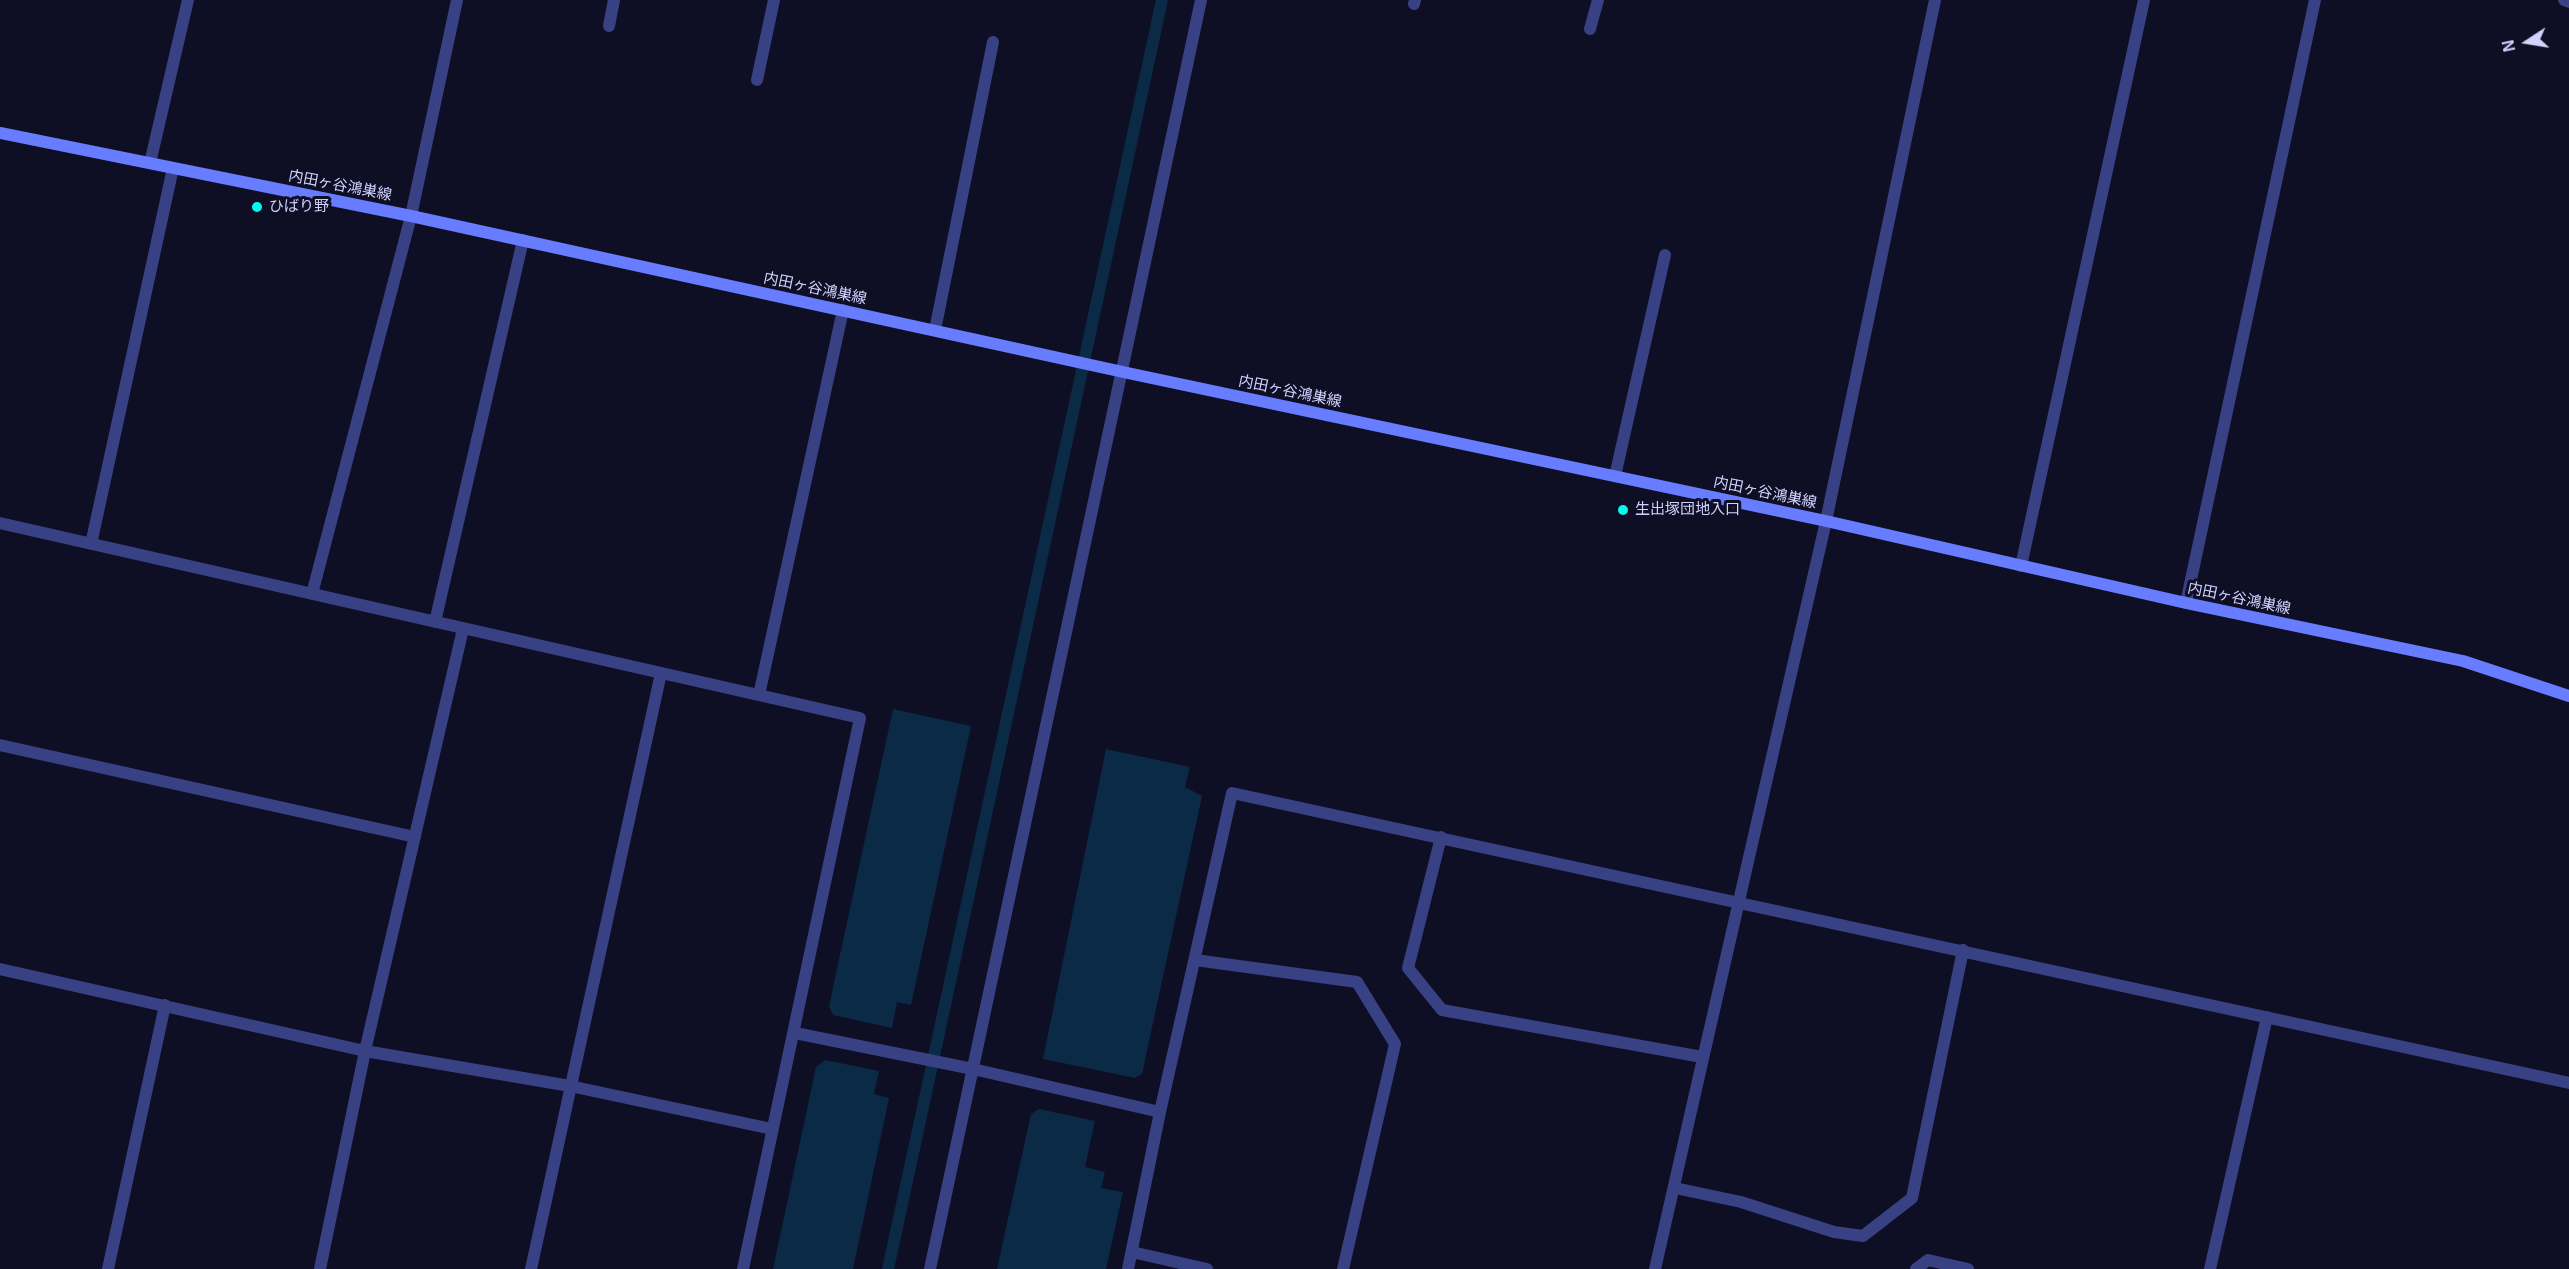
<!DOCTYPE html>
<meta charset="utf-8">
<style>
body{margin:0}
#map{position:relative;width:2569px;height:1269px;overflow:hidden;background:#0e0e24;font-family:Arial,sans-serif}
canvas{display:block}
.north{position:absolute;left:2497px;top:12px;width:60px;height:60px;-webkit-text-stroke:4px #0e0e24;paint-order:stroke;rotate:258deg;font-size:16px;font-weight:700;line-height:24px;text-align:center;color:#d1d3ff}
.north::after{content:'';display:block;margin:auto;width:21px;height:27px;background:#d1d3ff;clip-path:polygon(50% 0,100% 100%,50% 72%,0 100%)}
</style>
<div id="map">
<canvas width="2569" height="1269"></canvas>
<div class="north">N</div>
</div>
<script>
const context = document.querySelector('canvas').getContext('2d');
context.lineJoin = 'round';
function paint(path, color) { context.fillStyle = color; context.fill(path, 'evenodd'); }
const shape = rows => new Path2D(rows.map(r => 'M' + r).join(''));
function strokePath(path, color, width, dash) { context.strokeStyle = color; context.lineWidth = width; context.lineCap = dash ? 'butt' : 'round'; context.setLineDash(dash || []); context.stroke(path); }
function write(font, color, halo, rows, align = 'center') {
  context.font = font + ' Arial,"Noto Sans JP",sans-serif'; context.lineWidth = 6; context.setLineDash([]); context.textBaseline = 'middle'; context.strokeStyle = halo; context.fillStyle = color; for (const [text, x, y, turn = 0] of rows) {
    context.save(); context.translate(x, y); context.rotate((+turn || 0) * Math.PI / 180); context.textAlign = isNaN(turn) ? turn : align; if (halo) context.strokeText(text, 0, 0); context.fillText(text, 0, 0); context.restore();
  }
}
paint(shape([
 [893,709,971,726,911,1005,897,1002,892,1028,833,1015,829,1006],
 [1106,749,1190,767,1185,787,1202,796,1142,1074,1135,1078,1043,1059],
 [825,1060,879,1071,874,1094,889,1098,853,1269,773,1269,816,1067],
 [1039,1109,1095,1121,1085,1167,1105,1172,1101,1188,1123,1192,1106,1269,997,1269,1031,1114]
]), '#0b2a46');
strokePath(shape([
 [888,1269,1162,0]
]), '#0b2a46', 12);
strokePath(shape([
 [2564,0,2569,2],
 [1414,4,1415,0],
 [609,26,614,0],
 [1590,29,1598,0],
 [757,80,774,0],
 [150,163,188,0],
 [935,330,993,42],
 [1615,476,1665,255],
 [1826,521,1935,0],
 [0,523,860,718,743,1269],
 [91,544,173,168],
 [2021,566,2144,0],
 [312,594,411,216,457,0],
 [2186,603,2315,0],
 [435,622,523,240],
 [759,695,843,310],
 [0,745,415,837],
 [1441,837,1408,968,1442,1010,1702,1057],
 [1195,960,1357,982,1395,1044,1343,1269],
 [0,969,365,1051,570,1086,772,1129],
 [795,1033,973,1069,1160,1112],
 [1675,1188,1741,1202,1834,1232,1863,1236,1912,1198,1963,950],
 [1132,1252,1207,1269],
 [108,1269,165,1005],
 [320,1269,365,1051,463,629],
 [531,1269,661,673],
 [930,1269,1201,0],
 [1128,1269,1160,1112,1232,793,2569,1083],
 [1655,1269,1739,901],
 [1916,1269,1928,1260,1968,1269],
 [2210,1269,2267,1017]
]), '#384184', 12);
strokePath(shape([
 [1739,901,1826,521]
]), '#384184', 12);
strokePath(shape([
 [0,133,411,216,1123,372,1826,521,2186,603,2463,661,2569,696]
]), '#687cff', 12);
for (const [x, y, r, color] of [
 [257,207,6,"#00fcec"],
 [1623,510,6,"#00fcec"]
]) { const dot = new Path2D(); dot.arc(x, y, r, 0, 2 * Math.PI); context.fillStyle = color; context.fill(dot); strokePath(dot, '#0e0e24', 2); }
write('15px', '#d1d3ff', '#0e0e24', [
 ["内田ヶ谷鴻巣線",340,186,11],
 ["内田ヶ谷鴻巣線",815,289,12],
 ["内田ヶ谷鴻巣線",1290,392,12],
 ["内田ヶ谷鴻巣線",1765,493,12],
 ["内田ヶ谷鴻巣線",2239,599,12]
]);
write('15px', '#d1d3ff', '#0e0e24', [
 ["ひばり野",269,207],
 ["生出塚団地入口",1635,510]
], 'left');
</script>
